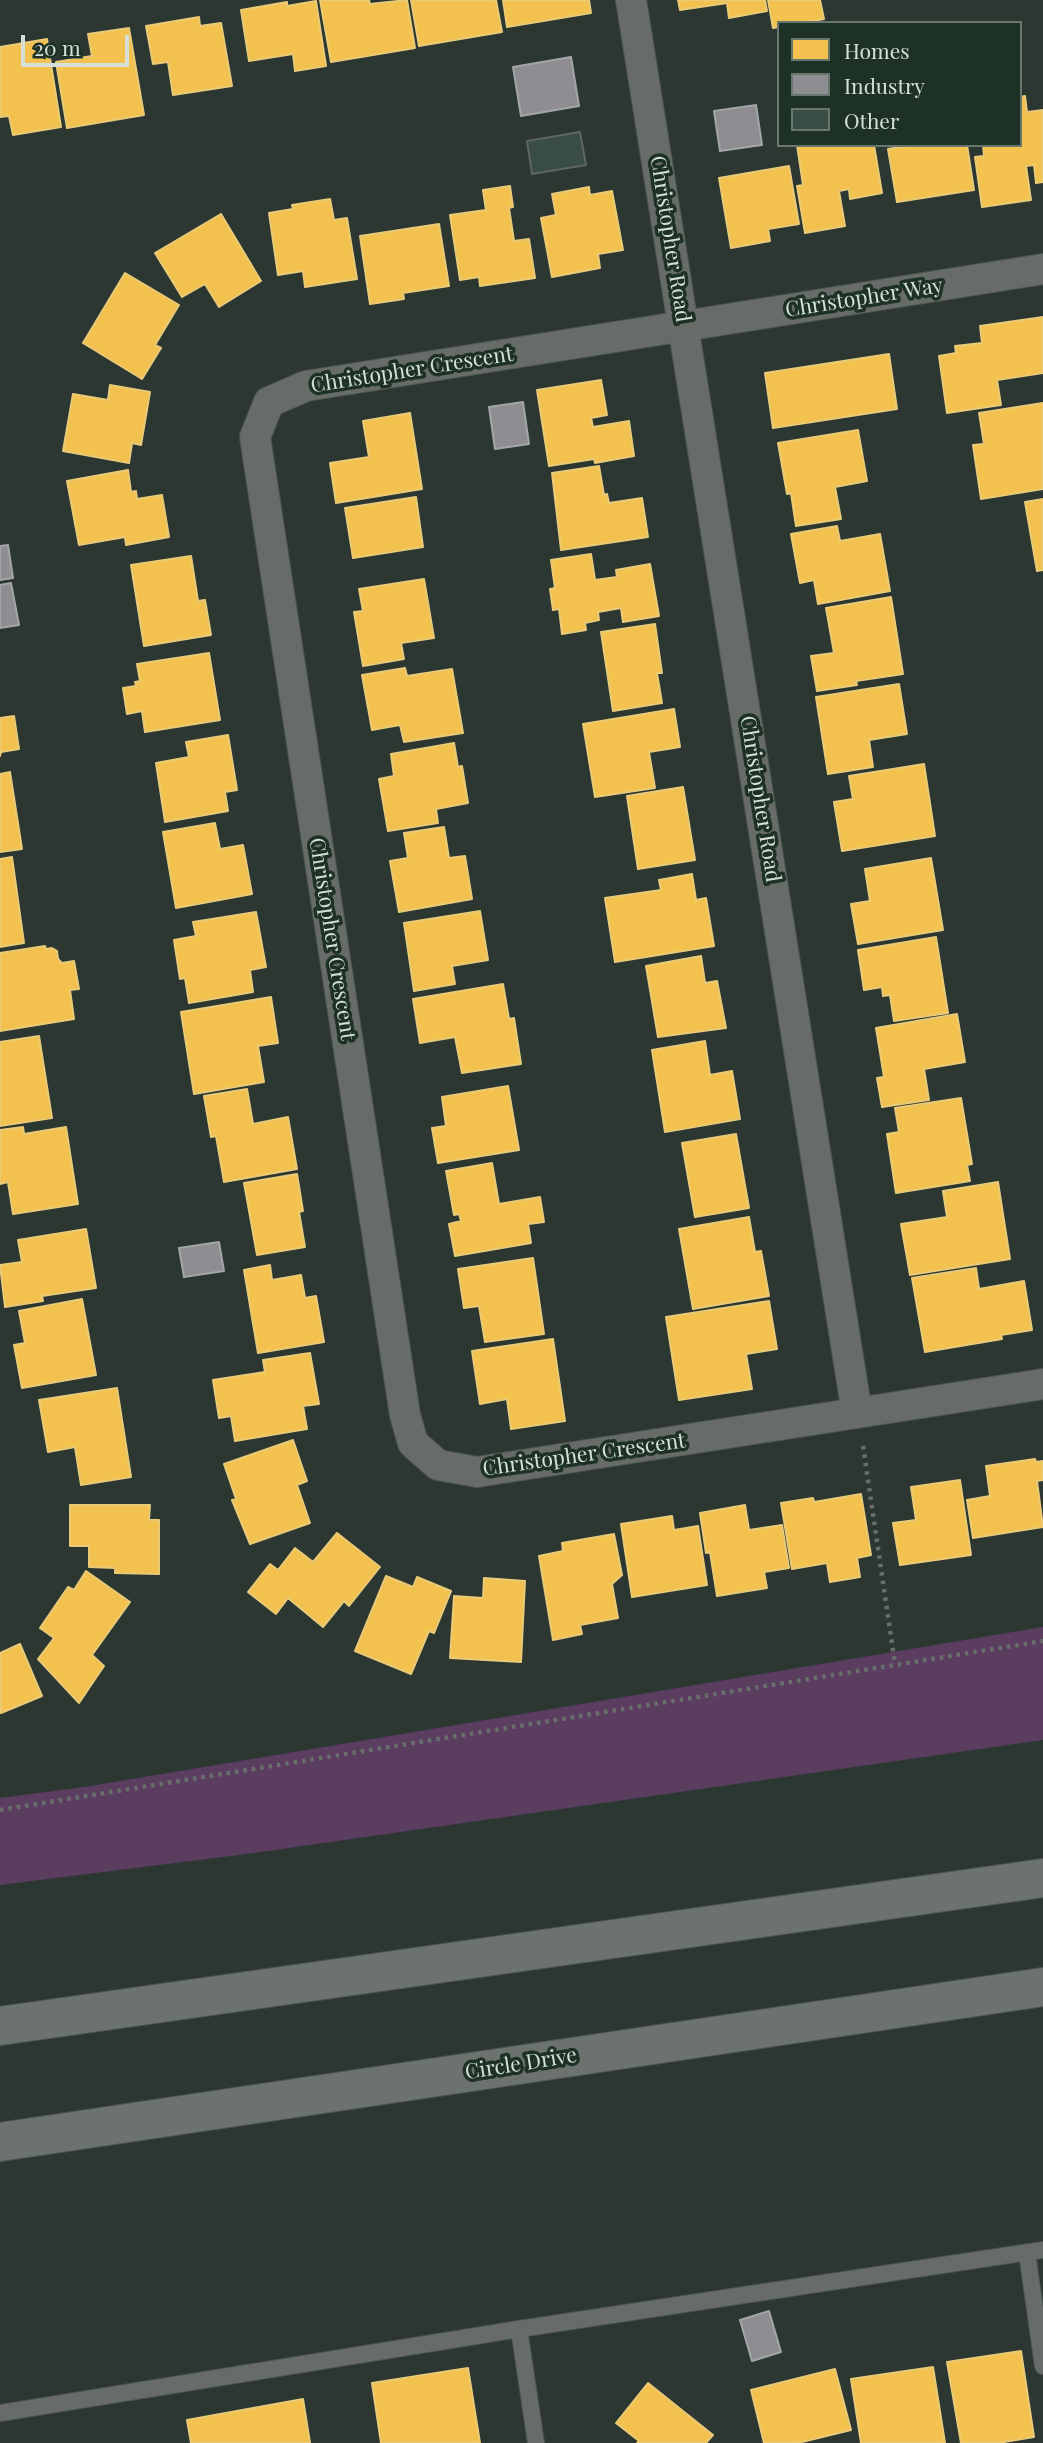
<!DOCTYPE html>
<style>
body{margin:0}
#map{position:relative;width:1043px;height:2443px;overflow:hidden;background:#2c3731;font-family:"Playfair Display",serif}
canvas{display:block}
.legend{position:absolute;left:777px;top:21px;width:245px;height:126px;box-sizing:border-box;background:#1e3126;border:2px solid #67776e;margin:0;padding:9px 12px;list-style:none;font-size:21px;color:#d5e0d9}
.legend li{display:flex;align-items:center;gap:14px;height:35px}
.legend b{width:35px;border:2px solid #67776e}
.scale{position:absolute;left:21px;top:35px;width:108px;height:32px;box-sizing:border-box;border:4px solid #d5e0d9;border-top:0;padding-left:9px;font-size:21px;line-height:24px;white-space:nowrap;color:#d5e0d9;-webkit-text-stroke:5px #1e3126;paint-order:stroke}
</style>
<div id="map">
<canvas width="1043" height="2443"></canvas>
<ul class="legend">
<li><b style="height:19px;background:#f2c14e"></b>Homes</li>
<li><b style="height:19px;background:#8d8d92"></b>Industry</li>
<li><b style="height:19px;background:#3a4d44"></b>Other</li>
</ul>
<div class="scale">20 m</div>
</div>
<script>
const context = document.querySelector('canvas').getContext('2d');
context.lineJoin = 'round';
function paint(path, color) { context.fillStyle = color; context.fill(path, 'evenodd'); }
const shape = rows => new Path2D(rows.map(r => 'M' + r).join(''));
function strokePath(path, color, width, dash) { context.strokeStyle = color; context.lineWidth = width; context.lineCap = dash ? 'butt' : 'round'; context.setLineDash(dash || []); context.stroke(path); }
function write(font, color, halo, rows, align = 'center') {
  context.font = font + ' "Playfair Display",serif'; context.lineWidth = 7; context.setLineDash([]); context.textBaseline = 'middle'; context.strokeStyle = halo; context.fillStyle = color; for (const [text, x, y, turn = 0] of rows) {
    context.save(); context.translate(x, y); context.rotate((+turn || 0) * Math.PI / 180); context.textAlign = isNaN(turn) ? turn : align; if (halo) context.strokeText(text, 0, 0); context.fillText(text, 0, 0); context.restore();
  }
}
paint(shape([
 [1043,1627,1043,1740,247,1854,0,1885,0,1798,84,1787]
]), '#5b3d60');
const homes = shape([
 [320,0,369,0,370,4,407,0,415,48,331,62,320,0],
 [411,0,496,0,502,32,419,46,411,0],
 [503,0,589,0,591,13,507,27,503,0],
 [678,0,765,0,767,11,729,18,727,3,680,10,678,0],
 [768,0,820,0,824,19,803,23,779,23,779,27,773,28,768,0],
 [316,1,326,66,295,71,293,54,249,61,241,10,287,2,287,6,316,1],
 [199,17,200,26,221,23,232,86,173,95,168,62,153,64,146,26,199,17],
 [129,28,144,115,67,128,56,62,92,56,88,34,129,28],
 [47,39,61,127,13,135,9,116,0,117,0,47,47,39],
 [1025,96,1027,112,1043,110,1043,182,1036,183,1034,165,1026,166,1031,200,982,207,975,157,984,156,983,145,1020,145,1020,97,1025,96],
 [797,145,874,145,882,193,850,199,849,189,839,191,845,226,805,233,797,186,803,185,797,145],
 [913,145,967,145,974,190,897,202,888,149,913,145],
 [789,166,799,224,768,229,770,241,731,248,719,178,789,166],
 [510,186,513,207,509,208,514,241,529,239,535,278,480,286,479,277,460,280,450,215,486,210,483,190,510,186],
 [589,187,590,195,612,191,623,250,598,254,600,268,552,277,541,218,556,215,552,194,589,187],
 [330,199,334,220,347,218,357,279,305,287,303,271,278,275,269,213,293,209,292,205,330,199],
 [221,214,261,281,219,307,205,284,182,297,155,253,221,214],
 [439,224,449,286,403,293,404,299,370,304,360,236,439,224],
 [125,273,179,305,155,345,161,348,142,379,83,343,125,273],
 [1043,317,1043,373,997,380,1001,405,947,413,939,356,956,353,955,346,982,343,980,326,1043,317],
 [889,354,897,409,773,428,765,373,889,354],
 [601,380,607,415,591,418,593,427,629,421,634,456,595,463,594,459,549,466,537,390,601,380],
 [110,385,150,392,141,445,132,443,129,463,63,451,73,394,108,400,110,385],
 [1043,403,1043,489,981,499,973,445,984,444,979,413,1043,403],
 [410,413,422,489,336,503,330,463,369,457,363,421,410,413],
 [858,430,867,481,835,487,841,519,796,526,791,493,787,494,778,443,858,430],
 [599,466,604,495,607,494,609,503,642,498,648,537,561,550,552,473,599,466],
 [128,470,131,492,136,491,137,499,162,495,169,537,126,545,125,537,79,545,67,481,128,470],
 [416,497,423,547,353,558,345,508,416,497],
 [1043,499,1043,570,1037,571,1025,502,1043,499],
 [837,526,840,541,880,534,890,591,818,604,814,580,800,583,791,534,837,526],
 [591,554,595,580,617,577,616,570,650,564,659,616,623,622,621,608,598,612,599,620,585,623,586,630,562,634,559,609,553,610,550,589,555,588,551,560,591,554],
 [191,556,198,601,205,600,211,635,144,646,131,565,191,556],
 [424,579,434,638,401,643,404,659,363,666,354,612,363,611,359,589,424,579],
 [891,597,903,674,856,681,857,685,817,691,811,656,834,653,826,608,891,597],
 [655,624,662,673,657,673,662,703,613,711,601,632,655,624],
 [209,653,220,720,145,732,142,711,127,714,123,688,136,686,135,682,140,681,137,664,209,653],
 [405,668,407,676,452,669,463,733,404,742,400,725,372,730,362,675,405,668],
 [899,684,907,734,869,740,873,767,828,774,816,697,899,684],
 [674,709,680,747,649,752,655,788,595,797,583,724,674,709],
 [14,716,19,749,1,752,0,756,0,718,14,716],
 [228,735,237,790,225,792,228,811,165,822,156,763,189,757,186,742,228,735],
 [454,743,458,767,462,766,468,803,436,809,438,823,388,831,379,779,394,776,391,754,454,743],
 [924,764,935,836,842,851,834,802,853,799,849,776,924,764],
 [10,772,22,849,0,852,0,774,10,772],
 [683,787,695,860,638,869,627,796,683,787],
 [215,823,220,849,243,845,252,894,176,908,163,832,215,823],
 [444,827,449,858,465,856,472,899,399,912,390,861,408,858,404,833,444,827],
 [12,857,24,943,0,947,0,859,12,857],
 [931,858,943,930,858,944,851,904,870,901,865,869,931,858],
 [692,874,696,900,706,898,714,946,615,962,605,898,661,890,659,880,692,874],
 [480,911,488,960,452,966,455,984,414,991,404,923,480,911],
 [256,912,266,967,250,970,253,992,189,1003,185,978,180,979,174,940,196,936,193,922,256,912],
 [936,937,948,1013,894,1021,890,995,883,996,882,987,864,990,858,950,936,937],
 [45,946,46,949,52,948,57,951,58,959,62,963,74,961,79,989,70,990,74,1019,0,1031,0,953,45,946],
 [701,956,705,983,717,981,726,1028,658,1037,646,966,701,956],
 [503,984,509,1019,514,1018,521,1064,462,1073,455,1037,420,1043,413,999,503,984],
 [271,997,278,1043,258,1046,264,1082,194,1094,181,1012,271,997],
 [957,1014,965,1062,924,1069,929,1100,882,1107,877,1078,884,1077,876,1028,957,1014],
 [39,1036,52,1118,0,1126,0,1042,39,1036],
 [705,1041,710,1075,732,1071,740,1119,665,1132,652,1050,705,1041],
 [508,1086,519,1150,438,1163,432,1128,446,1126,442,1097,508,1086],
 [247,1089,253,1124,288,1117,297,1169,224,1182,216,1136,211,1137,204,1096,247,1089],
 [961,1098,972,1164,967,1165,970,1181,896,1193,887,1134,899,1132,895,1108,961,1098],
 [23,1127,24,1134,66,1127,78,1204,13,1214,8,1182,0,1184,0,1130,23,1127],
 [736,1134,749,1208,695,1217,682,1143,736,1134],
 [492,1163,499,1204,540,1197,544,1222,528,1224,531,1243,455,1256,449,1224,461,1221,459,1214,454,1215,446,1171,492,1163],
 [297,1174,303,1211,299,1212,305,1247,257,1255,244,1183,297,1174],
 [998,1182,1010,1259,910,1275,901,1224,947,1217,943,1191,998,1182],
 [749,1217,755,1252,761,1251,769,1296,693,1309,679,1229,749,1217],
 [86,1229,96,1288,42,1296,43,1301,5,1307,0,1265,22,1262,18,1240,86,1229],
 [533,1258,544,1334,485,1342,479,1306,464,1308,458,1269,533,1258],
 [270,1265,272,1280,301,1275,305,1298,316,1296,324,1342,258,1353,244,1270,270,1265],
 [976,1268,979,1289,1024,1281,1032,1330,1001,1335,1002,1339,925,1352,912,1278,976,1268],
 [82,1299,96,1375,22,1388,14,1345,25,1343,19,1311,82,1299],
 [769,1301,777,1349,746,1354,752,1389,679,1400,666,1317,769,1301],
 [553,1339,565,1421,511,1429,507,1399,480,1404,472,1351,553,1339],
 [310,1353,319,1404,303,1406,307,1429,235,1441,231,1416,219,1418,213,1380,265,1372,263,1360,310,1353],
 [117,1388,131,1477,81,1485,75,1447,48,1452,39,1400,117,1388],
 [293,1440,307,1481,297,1485,310,1523,250,1544,232,1500,236,1499,224,1464,293,1440],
 [1035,1459,1036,1462,1043,1461,1043,1480,1037,1481,1043,1527,973,1538,967,1500,990,1496,986,1466,1035,1459],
 [960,1480,971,1555,900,1565,893,1523,916,1520,911,1487,960,1480],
 [861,1494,871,1555,857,1558,860,1577,830,1582,827,1563,792,1569,781,1503,813,1498,814,1502,861,1494],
 [70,1505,150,1505,149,1520,159,1520,159,1574,115,1573,115,1568,89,1567,89,1546,70,1546,70,1505],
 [745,1505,749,1530,782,1525,789,1568,764,1572,767,1588,717,1596,710,1552,706,1553,700,1513,745,1505],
 [672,1516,674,1530,698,1526,707,1585,632,1597,621,1524,672,1516],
 [337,1533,380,1567,349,1606,344,1601,323,1627,288,1598,276,1614,248,1592,270,1564,278,1570,295,1548,313,1562,337,1533],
 [614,1534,622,1575,612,1584,618,1618,580,1625,582,1634,553,1640,539,1556,563,1551,562,1543,614,1534],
 [86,1571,130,1602,92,1655,104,1666,79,1703,38,1659,54,1638,40,1628,68,1587,74,1590,86,1571],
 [386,1576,413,1587,417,1577,451,1591,434,1633,429,1631,411,1674,355,1651,386,1576],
 [484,1578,525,1581,521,1662,450,1658,454,1596,483,1598,484,1578],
 [20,1644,42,1696,1,1713,0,1653,20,1644],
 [1021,2351,1034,2437,998,2443,961,2443,947,2362,1021,2351],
 [933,2367,945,2443,861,2443,851,2379,933,2367],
 [468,2368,480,2443,381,2443,372,2383,468,2368],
 [835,2369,851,2430,798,2443,764,2443,751,2390,835,2369],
 [648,2383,713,2435,706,2443,637,2443,639,2441,616,2423,648,2383],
 [303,2399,310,2443,191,2443,187,2420,303,2399]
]);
paint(homes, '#f2c14e');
strokePath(homes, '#e9ca78', 2);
const industry = shape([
 [571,57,579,106,521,116,513,67,571,57],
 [756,105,762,145,720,151,714,111,756,105],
 [523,402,529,444,495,449,489,407,523,402],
 [8,545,13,578,0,580,0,546,8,545],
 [11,583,19,625,0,628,0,585,11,583],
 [219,1242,224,1271,184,1277,179,1248,219,1242],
 [769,2311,781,2352,752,2361,740,2320,769,2311]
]);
paint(industry, '#8d8d92');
strokePath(industry, '#a3a6a7', 2);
const building = shape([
 [580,132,586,165,532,174,527,141,580,132]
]);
paint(building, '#3a4d44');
strokePath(building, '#5d6661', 2);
const service = shape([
 [1027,2253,1043,2366],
 [519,2329,536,2443],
 [0,2413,519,2329,1043,2250]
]);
const minor = shape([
 [631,0,857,1413,1043,1384],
 [857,1413,477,1472,438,1465,413,1443,405,1415,255,437,269,402,306,386,1043,269]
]);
const motorway = shape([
 [0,2026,1043,1878],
 [0,2142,1043,1987]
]);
strokePath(service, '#4b554f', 18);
strokePath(minor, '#4b554f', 32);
strokePath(motorway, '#4b554f', 40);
strokePath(shape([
 [863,1446,895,1664],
 [0,1810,1043,1641]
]), '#696d6b', 4.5, [3.5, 5]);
strokePath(service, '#686c69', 16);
strokePath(minor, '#686c69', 30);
strokePath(motorway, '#6c726e', 38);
write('21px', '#d5e0d9', '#1e3126', [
 ["Christopher Road",670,239,81],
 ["Christopher Way",864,298,-9],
 ["Christopher Crescent",412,370,-9],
 ["Christopher Road",760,799,81],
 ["Christopher Crescent",332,939,81],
 ["Christopher Crescent",584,1455,-8],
 ["Circle Drive",521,2064,-9]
]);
</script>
